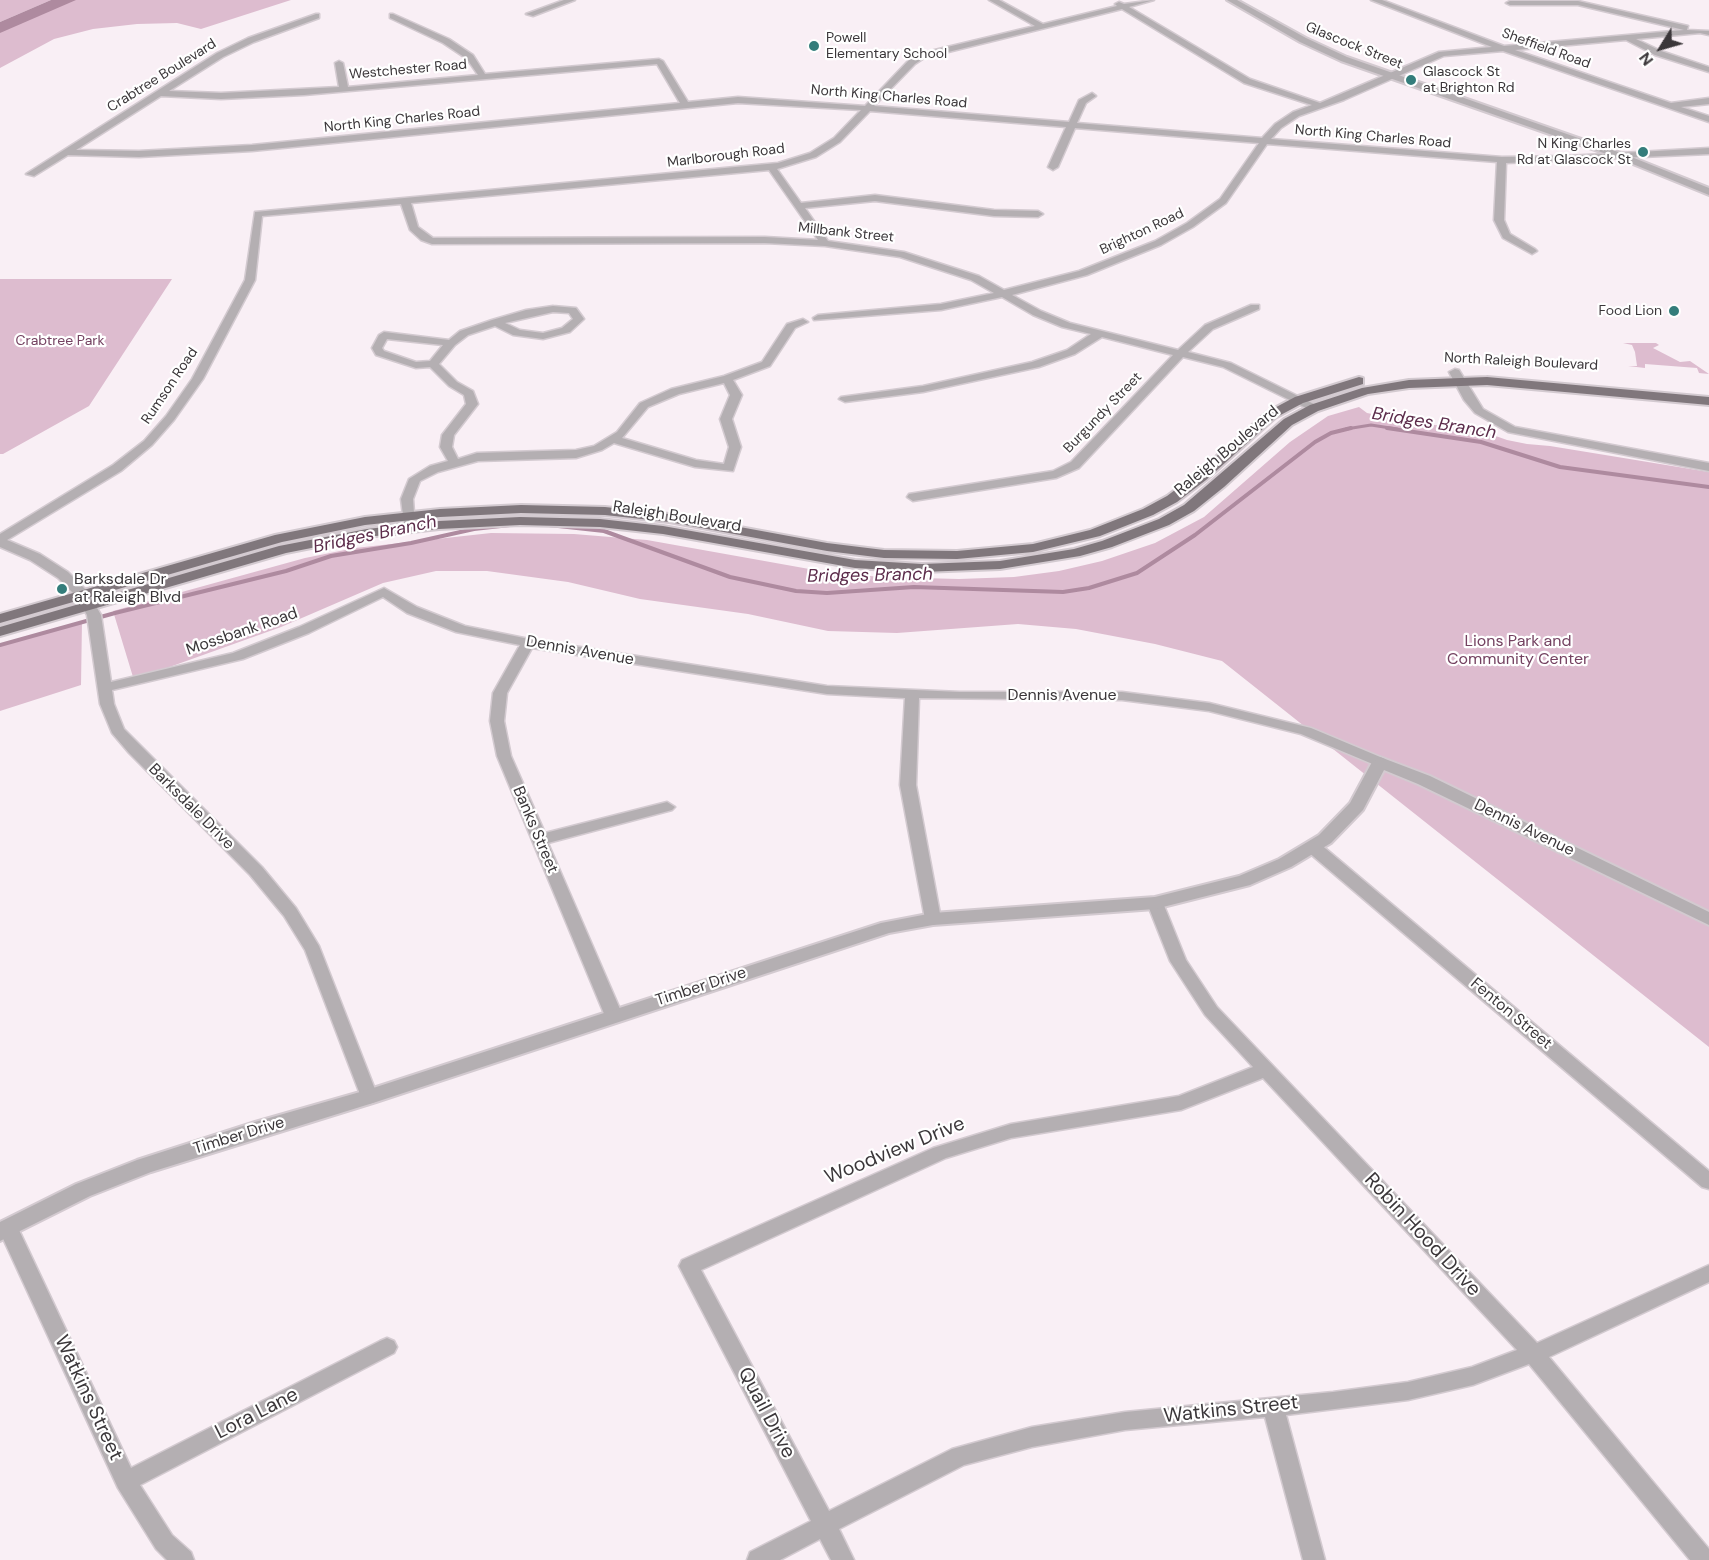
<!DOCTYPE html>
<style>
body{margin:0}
#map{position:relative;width:1709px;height:1560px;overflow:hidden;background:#f9eff5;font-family:"DM Sans",sans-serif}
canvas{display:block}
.north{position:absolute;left:1631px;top:18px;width:60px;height:60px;-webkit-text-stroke:4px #fff;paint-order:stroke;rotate:233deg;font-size:16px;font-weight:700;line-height:24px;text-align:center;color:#3b373a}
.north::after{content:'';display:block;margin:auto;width:21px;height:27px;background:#3b373a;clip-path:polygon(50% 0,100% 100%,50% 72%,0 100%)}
</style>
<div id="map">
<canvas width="1709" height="1560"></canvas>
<div class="north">N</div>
</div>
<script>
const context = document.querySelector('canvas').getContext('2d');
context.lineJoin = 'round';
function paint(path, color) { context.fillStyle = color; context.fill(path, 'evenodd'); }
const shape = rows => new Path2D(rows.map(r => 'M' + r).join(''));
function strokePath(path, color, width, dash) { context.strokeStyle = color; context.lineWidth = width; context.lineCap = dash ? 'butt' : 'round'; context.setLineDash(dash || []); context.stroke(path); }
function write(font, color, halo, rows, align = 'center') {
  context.font = font + ' "DM Sans",sans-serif'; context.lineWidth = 4.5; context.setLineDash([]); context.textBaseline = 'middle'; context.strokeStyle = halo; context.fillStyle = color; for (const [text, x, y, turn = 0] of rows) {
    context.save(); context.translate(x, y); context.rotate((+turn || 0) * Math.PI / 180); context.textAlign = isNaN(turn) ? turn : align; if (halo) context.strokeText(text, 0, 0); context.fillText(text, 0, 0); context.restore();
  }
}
paint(shape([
 [0,0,51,0,0,22],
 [60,0,291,0,201,29,177,23,137,24,93,29,54,39,0,68,0,26],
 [0,279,172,279,89,406,3,454,0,454],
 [1623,343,1656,343,1659,345,1653,348,1680,362,1690,361,1709,374,1699,373,1697,368,1645,364,1645,368,1628,366,1637,366,1635,352,1632,345],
 [1359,407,1367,413,1421,424,1473,428,1507,440,1527,444,1550,446,1709,472,1709,1047,1222,661,1155,644,1076,629,1018,624,897,633,828,631,748,614,640,599,568,582,487,571,436,571,383,583,281,627,164,669,133,677,113,611,305,558,355,548,491,533,574,534,647,540,826,572,881,577,959,579,1014,577,1059,571,1102,561,1155,543,1204,517,1290,442,1328,416],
 [82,621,81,685,0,711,0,645]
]), '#ddbccf');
paint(shape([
 [51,0,76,0,0,33,0,22]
]), '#ae8a9f');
strokePath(shape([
 [1346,429,1371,425,1397,429]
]), '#ae8a9f', 3);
strokePath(shape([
 [1387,428,1481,442,1560,467,1709,487],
 [549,525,604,531,730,577,796,591,827,593,914,587,1063,592,1089,588,1137,573,1195,535,1315,442,1331,433,1351,428],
 [0,645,115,613,286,571,331,556,411,543,474,529,510,525]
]), '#ae8a9f', 4);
const minor = shape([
 [564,0,575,0,533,16,526,14,564,0],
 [989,0,999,0,1043,24,1117,6,1115,4,1119,2,1124,4,1154,0,1129,7,1250,79,1320,103,1439,52,1492,47,1371,0,1382,0,1504,46,1684,30,1578,5,1510,5,1506,3,1510,1,1578,1,1688,26,1687,30,1709,31,1709,35,1700,33,1636,39,1661,51,1709,67,1709,72,1655,55,1626,40,1515,50,1671,103,1709,98,1709,104,1681,107,1709,116,1709,122,1503,51,1444,56,1344,100,1299,116,1281,128,1271,139,1502,157,1568,156,1709,148,1709,154,1506,163,1504,220,1510,234,1535,249,1537,251,1532,254,1503,238,1494,220,1497,162,1267,144,1226,203,1193,227,1161,245,1087,275,1012,295,1041,311,1070,323,1178,350,1205,325,1251,305,1259,305,1259,309,1213,329,1188,352,1231,363,1318,406,1318,410,1310,410,1223,367,1183,357,1079,468,1056,478,913,501,907,497,909,494,1053,471,1071,462,1173,355,1102,337,1075,354,1039,367,923,392,845,402,839,399,841,397,923,386,1032,362,1067,350,1091,334,1062,327,1033,315,1002,297,941,310,814,320,813,318,818,315,941,304,994,293,971,280,900,257,825,246,765,243,432,244,421,240,410,230,401,204,262,216,255,280,203,379,174,420,152,445,121,471,7,540,40,554,68,572,88,592,101,615,111,682,233,653,299,627,384,588,417,607,465,626,529,639,827,686,960,692,1122,692,1209,703,1311,728,1385,759,1387,762,1385,765,1375,765,1301,734,1209,711,1122,700,919,698,916,785,941,919,939,923,933,925,927,923,925,919,900,785,905,698,827,694,532,648,507,693,504,721,511,756,545,833,667,802,675,807,672,810,548,843,623,1016,620,1020,614,1022,608,1020,605,1016,497,756,490,721,493,693,520,645,456,632,407,613,383,597,309,633,243,659,112,690,114,704,124,729,262,867,296,908,319,946,378,1097,375,1102,369,1104,363,1102,305,950,284,916,250,875,129,753,112,733,100,704,87,615,77,597,58,578,30,560,0,547,0,534,113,465,144,441,166,416,192,379,245,280,255,212,778,163,810,153,834,138,861,110,738,103,252,151,139,157,68,155,34,176,26,174,217,53,248,38,316,14,319,14,319,18,254,42,223,57,169,91,221,93,339,87,335,63,339,61,343,63,348,87,478,75,467,59,443,43,390,18,390,14,393,14,449,39,473,55,485,74,659,59,663,61,688,102,738,97,865,106,909,60,918,54,1035,26,989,0],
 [1122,9,1244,83,1312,105,1293,112,1275,124,1262,138,1077,123,1086,103,1096,96,1092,93,1079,100,1069,122,874,106,915,64,924,58,1122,9],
 [657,64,680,103,252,145,139,151,76,150,161,96,221,99,304,95,657,64],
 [870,111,1066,127,1048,167,1053,170,1058,167,1075,128,1259,143,1220,199,1187,223,1155,241,1079,271,1004,290,979,276,904,252,828,241,805,208,875,201,994,216,1038,217,1043,214,1038,211,994,210,875,195,801,203,777,169,816,157,840,142,870,111],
 [769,170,818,240,765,237,433,238,418,227,411,203,769,170],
 [553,306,576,308,584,319,570,332,543,339,513,335,495,326,468,335,455,345,439,364,457,382,473,391,478,404,454,435,452,447,458,459,477,453,576,450,594,446,617,432,640,403,671,389,724,376,762,362,787,324,803,319,808,322,795,328,770,366,733,380,742,395,732,419,741,447,733,471,695,467,614,443,602,450,576,458,478,461,438,472,420,481,413,499,415,528,413,531,405,531,401,499,409,479,430,466,448,461,440,447,442,435,466,404,464,395,449,386,430,367,416,368,376,355,372,348,379,335,384,332,449,340,460,331,492,320,526,310,553,306],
 [553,312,569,313,573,319,562,328,543,333,520,330,505,323,553,312],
 [387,339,443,345,430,361,416,362,384,351,382,348,387,339],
 [724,383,730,395,720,419,729,447,724,464,696,460,622,438,648,407,679,394,724,383],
 [1455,369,1459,370,1483,409,1515,427,1709,463,1709,471,1508,432,1475,413,1464,400,1449,372,1455,369],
 [1313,842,1319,843,1709,1171,1709,1189,1702,1187,1307,851,1305,847,1307,843,1313,842],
 [1155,897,1161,899,1163,903,1186,960,1217,1007,1537,1343,1709,1265,1709,1282,1549,1357,1709,1549,1709,1560,1690,1560,1529,1364,1473,1385,1408,1400,1286,1415,1325,1560,1303,1560,1265,1417,1125,1430,1032,1447,964,1465,839,1529,854,1560,831,1560,820,1539,780,1560,747,1560,750,1552,811,1521,679,1266,682,1260,933,1148,1011,1124,1179,1096,1253,1067,1205,1015,1170,961,1147,903,1149,899,1155,897],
 [1263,1078,1517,1350,1472,1367,1408,1382,1333,1392,1125,1412,1032,1427,952,1449,829,1511,701,1270,946,1158,1011,1138,1181,1110,1263,1078],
 [8,1220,15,1222,18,1228,131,1468,380,1341,387,1338,394,1341,397,1347,394,1353,140,1485,172,1535,191,1552,194,1560,167,1560,156,1549,118,1488,0,1232,1,1222,8,1220]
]);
const tertiary = shape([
 [1227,0,1237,0,1306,38,1347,57,1624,154,1709,188,1709,195,1618,158,1341,61,1300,42,1227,0],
 [1380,757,1430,776,1709,912,1709,925,1418,784,1384,770,1363,810,1331,843,1291,867,1250,885,1155,909,933,925,889,933,376,1102,151,1172,90,1196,0,1241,0,1222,76,1184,137,1160,255,1122,367,1090,881,923,933,913,1155,897,1239,876,1279,859,1319,835,1350,803,1372,762,1380,757]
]);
const primary = shape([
 [1359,377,1363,378,1363,384,1303,403,1275,418,1206,480,1177,502,1153,515,1100,536,1033,552,957,559,884,558,827,551,669,522,605,515,521,513,440,517,365,525,282,542,0,623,0,614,275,535,365,517,440,509,521,505,605,507,669,514,827,543,884,550,957,551,1033,544,1090,530,1143,509,1167,496,1196,474,1267,412,1295,397,1359,377],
 [1487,377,1709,397,1709,405,1487,385,1409,388,1368,394,1318,411,1292,425,1224,487,1194,511,1169,525,1112,547,1080,556,1000,569,922,572,855,568,663,534,600,527,520,525,439,529,367,537,286,553,0,636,0,627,279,546,367,529,439,521,520,517,600,519,663,526,855,560,922,564,1000,561,1074,549,1102,541,1159,519,1184,505,1284,419,1310,405,1362,388,1409,380,1487,377]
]);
strokePath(minor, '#d3cad0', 3);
strokePath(tertiary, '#d3cad0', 4);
strokePath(primary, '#d3cad0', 4);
paint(minor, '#b4afb2');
paint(tertiary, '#b4afb2');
paint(primary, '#80777c');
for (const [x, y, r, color] of [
 [814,46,6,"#347d7b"],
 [1411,80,6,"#347d7b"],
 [1643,152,6,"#347d7b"],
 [1674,311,6,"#347d7b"],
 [62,589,6,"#347d7b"]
]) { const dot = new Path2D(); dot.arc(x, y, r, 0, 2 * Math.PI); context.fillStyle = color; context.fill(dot); strokePath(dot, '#fff', 2); }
write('14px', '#3b373a', '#fff', [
 ["Powell",826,38],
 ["Elementary School",826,54],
 ["Glascock St",1423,72],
 ["at Brighton Rd",1423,88],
 ["N King Charles",1631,144,"right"],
 ["Rd at Glascock St",1631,160,"right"],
 ["Food Lion",1662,311,"right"]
], 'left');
write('14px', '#3b373a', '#fff', [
 ["Glascock Street",1354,46,22],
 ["Sheffield Road",1546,49,20],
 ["Westchester Road",408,70,-5],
 ["Crabtree Boulevard",162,76,-32],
 ["North King Charles Road",889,97,5],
 ["North King Charles Road",402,120,-6],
 ["North King Charles Road",1373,137,5],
 ["Marlborough Road",726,156,-7],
 ["Brighton Road",1142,232,-25],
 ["Millbank Street",846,233,6],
 ["North Raleigh Boulevard",1521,362,3],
 ["Rumson Road",170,386,-56],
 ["Burgundy Street",1103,413,-46]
]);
write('14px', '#744261', '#fff', [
 ["Crabtree Park",60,341]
]);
write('16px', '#3b373a', '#fff', [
 ["Raleigh Boulevard",1227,451,-40],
 ["Raleigh Boulevard",677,517,9],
 ["Mossbank Road",242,632,-19],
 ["Dennis Avenue",580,651,10],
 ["Dennis Avenue",1062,696],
 ["Barksdale Drive",191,807,45],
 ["Dennis Avenue",1524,828,26],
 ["Banks Street",535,830,67],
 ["Timber Drive",701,987,-18],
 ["Fenton Street",1511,1014,40],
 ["Timber Drive",239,1136,-17]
]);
write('16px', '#3b373a', '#fff', [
 ["Barksdale Dr",74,580],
 ["at Raleigh Blvd",74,598]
], 'left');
write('16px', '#744261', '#fff', [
 ["Lions Park and",1518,642],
 ["Community Center",1518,660]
]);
write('italic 18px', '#5c2c4b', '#fff', [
 ["Bridges Branch",1434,424,9],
 ["Bridges Branch",375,535,-12],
 ["Bridges Branch",870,576,-1]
]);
write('20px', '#3b373a', '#fff', [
 ["Woodview Drive",895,1151,-22],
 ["Robin Hood Drive",1422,1235,47],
 ["Watkins Street",88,1398,65],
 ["Watkins Street",1231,1410,-6],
 ["Quail Drive",766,1413,62],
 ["Lora Lane",257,1414,-27]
]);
</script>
